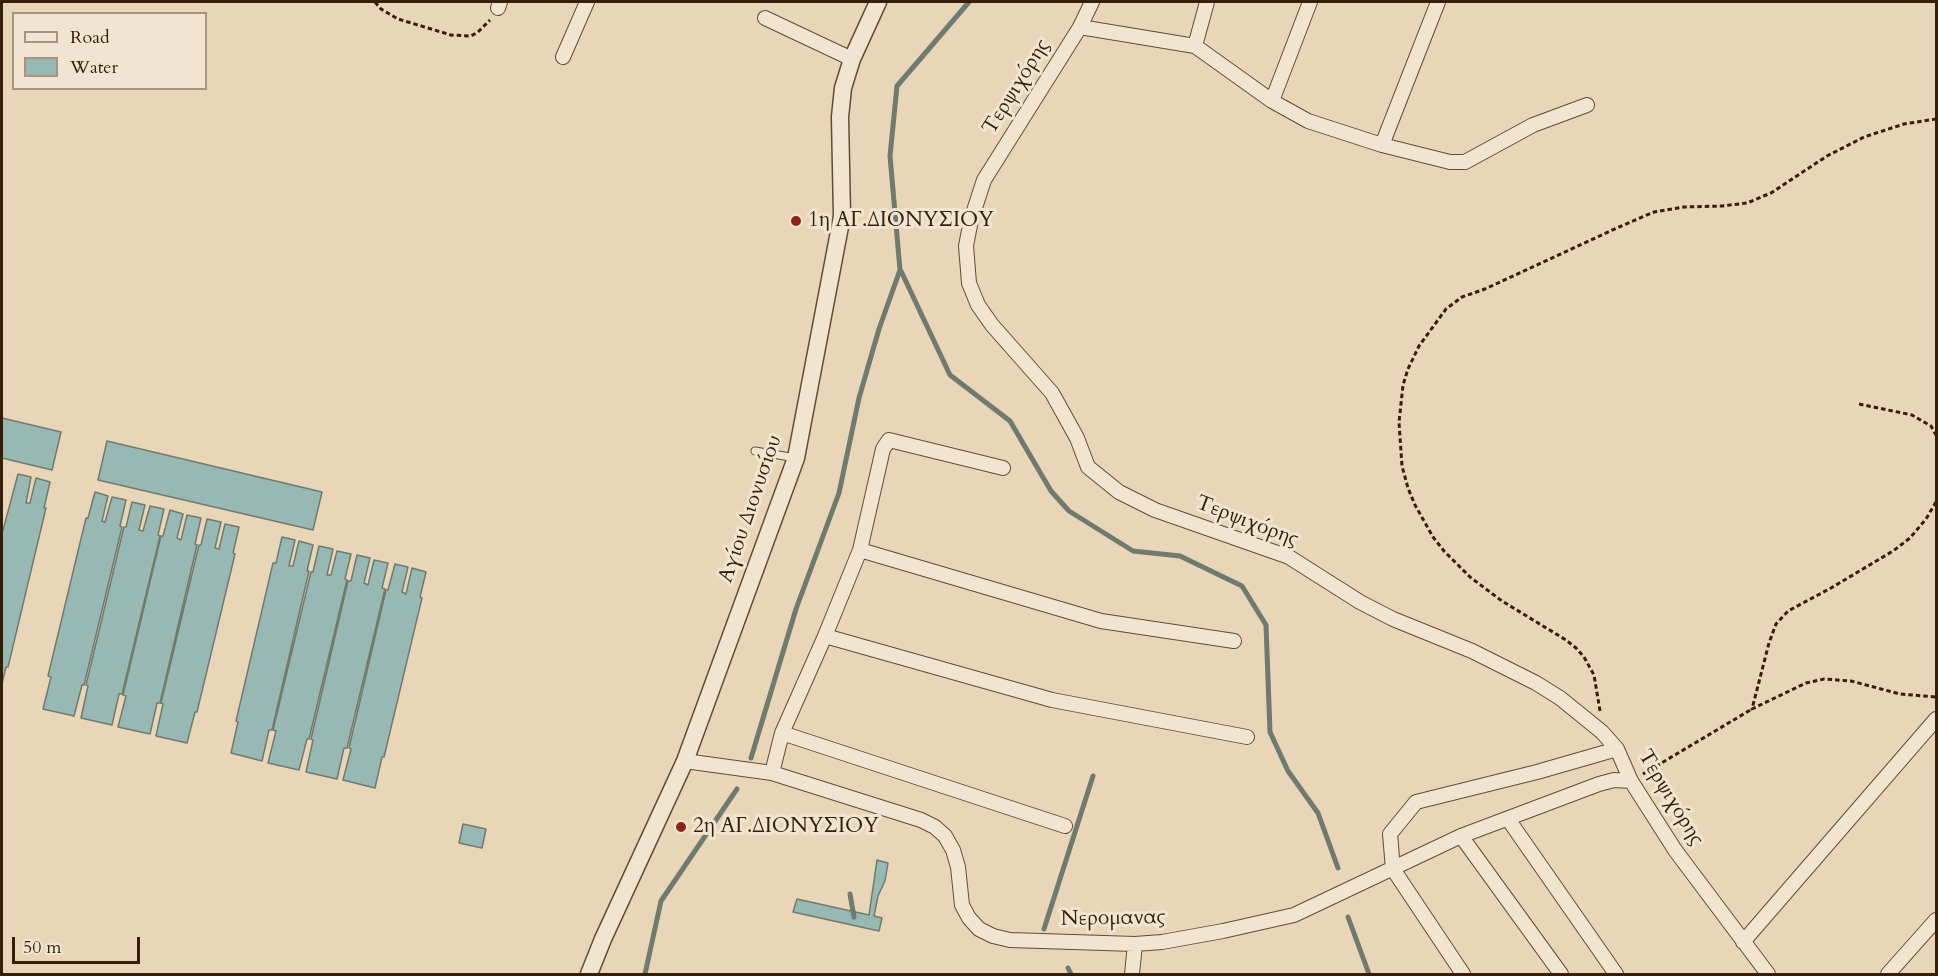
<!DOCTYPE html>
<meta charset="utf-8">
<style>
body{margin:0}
#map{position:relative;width:1938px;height:976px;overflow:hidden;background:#e9d6b8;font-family:Cardo,serif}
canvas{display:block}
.frame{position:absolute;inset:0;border:3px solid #371e08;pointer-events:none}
.legend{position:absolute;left:12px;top:12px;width:195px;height:78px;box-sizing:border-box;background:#f1e4d1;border:2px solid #a79581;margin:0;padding:8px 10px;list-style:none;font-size:18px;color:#371e08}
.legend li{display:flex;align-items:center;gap:12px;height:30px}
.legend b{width:30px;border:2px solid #a79581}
.scale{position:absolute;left:12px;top:937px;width:128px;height:27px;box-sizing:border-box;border:3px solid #371e08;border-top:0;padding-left:8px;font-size:18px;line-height:21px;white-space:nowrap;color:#371e08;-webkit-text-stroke:4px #f1e4d1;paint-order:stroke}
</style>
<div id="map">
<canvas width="1938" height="976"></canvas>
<div class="frame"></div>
<ul class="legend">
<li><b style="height:8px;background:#f1e4d1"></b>Road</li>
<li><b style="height:16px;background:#98b8b4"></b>Water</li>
</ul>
<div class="scale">50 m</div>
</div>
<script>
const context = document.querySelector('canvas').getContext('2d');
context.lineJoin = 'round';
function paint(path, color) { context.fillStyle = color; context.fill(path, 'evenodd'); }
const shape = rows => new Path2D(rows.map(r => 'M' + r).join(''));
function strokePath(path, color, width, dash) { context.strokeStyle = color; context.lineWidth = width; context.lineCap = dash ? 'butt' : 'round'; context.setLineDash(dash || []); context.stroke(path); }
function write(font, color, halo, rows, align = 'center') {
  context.font = font + ' Cardo,serif'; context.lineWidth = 6; context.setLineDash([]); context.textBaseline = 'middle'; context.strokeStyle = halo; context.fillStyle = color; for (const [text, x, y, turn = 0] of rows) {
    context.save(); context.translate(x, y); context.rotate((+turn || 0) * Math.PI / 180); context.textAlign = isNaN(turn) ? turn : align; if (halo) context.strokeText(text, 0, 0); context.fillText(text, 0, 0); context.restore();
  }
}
const water = shape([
 [2,418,61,432,52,470,2,458,2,418],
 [107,441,322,492,313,530,98,480,107,441],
 [18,474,31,477,26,503,30,503,36,478,50,482,44,508,46,508,8,667,6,667,2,684,2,534,18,474],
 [95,492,108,496,102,521,105,522,112,497,126,500,120,526,122,527,84,685,82,685,74,716,43,709,51,677,48,676,86,518,88,518,95,492],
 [132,502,145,505,139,530,143,531,150,506,164,509,158,535,160,536,122,694,119,694,112,725,81,718,88,686,86,685,124,527,126,527,132,502],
 [170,510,183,514,177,538,181,540,187,515,201,518,195,544,197,545,160,703,157,703,150,734,118,727,126,696,123,695,161,536,163,536,170,510],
 [207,519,221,522,215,548,219,549,225,524,239,527,233,553,235,554,197,712,195,712,187,743,156,736,163,704,161,703,199,545,201,545,207,519],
 [282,537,295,540,289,566,293,566,299,541,313,545,307,571,309,571,272,730,269,730,262,761,231,753,238,722,236,721,273,563,276,563,282,537],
 [319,546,333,549,327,575,331,575,337,551,351,554,345,579,347,580,309,739,307,739,299,770,268,763,276,731,273,730,311,572,313,572,319,546],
 [357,555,370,558,364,583,368,585,374,560,388,563,382,588,385,589,347,748,344,748,337,779,306,772,313,740,311,739,348,581,351,581,357,555],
 [395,564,408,567,402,592,406,594,412,568,426,572,420,597,422,598,384,757,382,757,375,788,343,780,351,749,349,748,386,590,388,590,395,564],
 [463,824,486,829,482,848,459,843,463,824],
 [877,860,888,863,885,881,878,896,874,916,882,918,879,931,793,912,797,899,869,915,877,860]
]);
paint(water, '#98b8b4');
strokePath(water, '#717a6f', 1.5);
strokePath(shape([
 [901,271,950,375,1010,421,1051,491,1069,511,1133,551,1180,556,1242,586,1266,625,1270,732,1288,771,1318,813,1338,868],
 [751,758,796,609,839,493,859,398,879,329,900,270,890,156,897,86,969,2],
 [850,894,854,917],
 [1348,917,1369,974],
 [1044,929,1093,776],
 [1068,968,1071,974],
 [645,974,661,901,737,789]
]), '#717a6f', 5);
const service = shape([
 [755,451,796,458]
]);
const minor = shape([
 [1092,2,1080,27,984,180,971,220,966,246,969,283,978,305,992,325,1052,393,1077,438,1088,467,1119,492,1155,510,1289,557,1360,602,1393,619,1472,651,1536,683,1560,698,1602,732,1617,749,1631,781,1675,850,1768,974],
 [1207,2,1195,46,1272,101,1308,121,1382,145,1450,162,1465,162,1533,125,1587,105],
 [498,8,500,2],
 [765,18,852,59],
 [1080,27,1195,46],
 [563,57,587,2],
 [1272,101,1310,2],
 [1382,145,1438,2],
 [860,550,1101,621,1234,641],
 [825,636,1052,700,1247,737],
 [782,733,1065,826],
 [685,761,772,773,921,820,935,827,945,836,953,850,958,867,962,905,969,918,979,929,993,936,1010,940,1135,944,1162,942,1223,931,1294,915,1461,836,1599,784,1614,780,1631,781],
 [772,773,782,733,825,636,860,550,883,449,889,440,1003,468],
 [1508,819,1616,974],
 [1461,836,1561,974],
 [1743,942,1936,719],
 [1132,974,1135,944],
 [1463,974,1393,869,1390,834,1416,802,1537,772,1617,749],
 [1888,974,1936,920]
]);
const tertiary = shape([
 [589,974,603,939,685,761,796,458,842,216,840,117,843,88,852,59,878,2]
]);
strokePath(service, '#644c34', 9);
strokePath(minor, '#644c34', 16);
strokePath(tertiary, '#644c34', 19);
strokePath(shape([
 [375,2,381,9,398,19,451,35,471,36,478,32,490,20],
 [1859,404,1912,415,1931,426,1936,435],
 [1936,502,1926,519,1910,538,1893,551,1831,588,1788,611,1776,624,1769,643,1752,709,1806,683,1824,679,1851,681,1900,694,1936,697],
 [1600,711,1594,675,1584,657,1576,648,1566,640,1502,601,1470,577,1444,551,1433,537,1415,505,1408,488,1402,466,1399,422,1403,385,1408,369,1419,346,1446,309,1462,297,1485,289,1619,227,1654,212,1684,207,1722,206,1747,203,1771,193,1827,156,1864,137,1904,124,1936,119],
 [1643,774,1752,709]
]), '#371e08', 3, [4.5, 3]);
strokePath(service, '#f1e4d1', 7);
strokePath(minor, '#f1e4d1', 14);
strokePath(tertiary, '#f1e4d1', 16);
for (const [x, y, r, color] of [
 [796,221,6,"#8f2418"],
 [681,827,6,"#8f2418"]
]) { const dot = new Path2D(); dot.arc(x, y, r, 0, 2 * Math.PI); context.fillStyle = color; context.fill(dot); strokePath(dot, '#f1e4d1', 2); }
write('21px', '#371e08', '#f1e4d1', [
 ["Τερψιχόρης",1017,87,-58],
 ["Αγίου Διονυσίου",751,509,-71],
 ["Τερψιχόρης",1247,522,21],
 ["Τερψιχόρης",1670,798,59],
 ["Νερομανας",1113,919,-1]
]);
write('21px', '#371e08', '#f1e4d1', [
 ["1η ΑΓ.ΔΙΟΝΥΣΙΟΥ",808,221],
 ["2η ΑΓ.ΔΙΟΝΥΣΙΟΥ",693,827]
], 'left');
</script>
